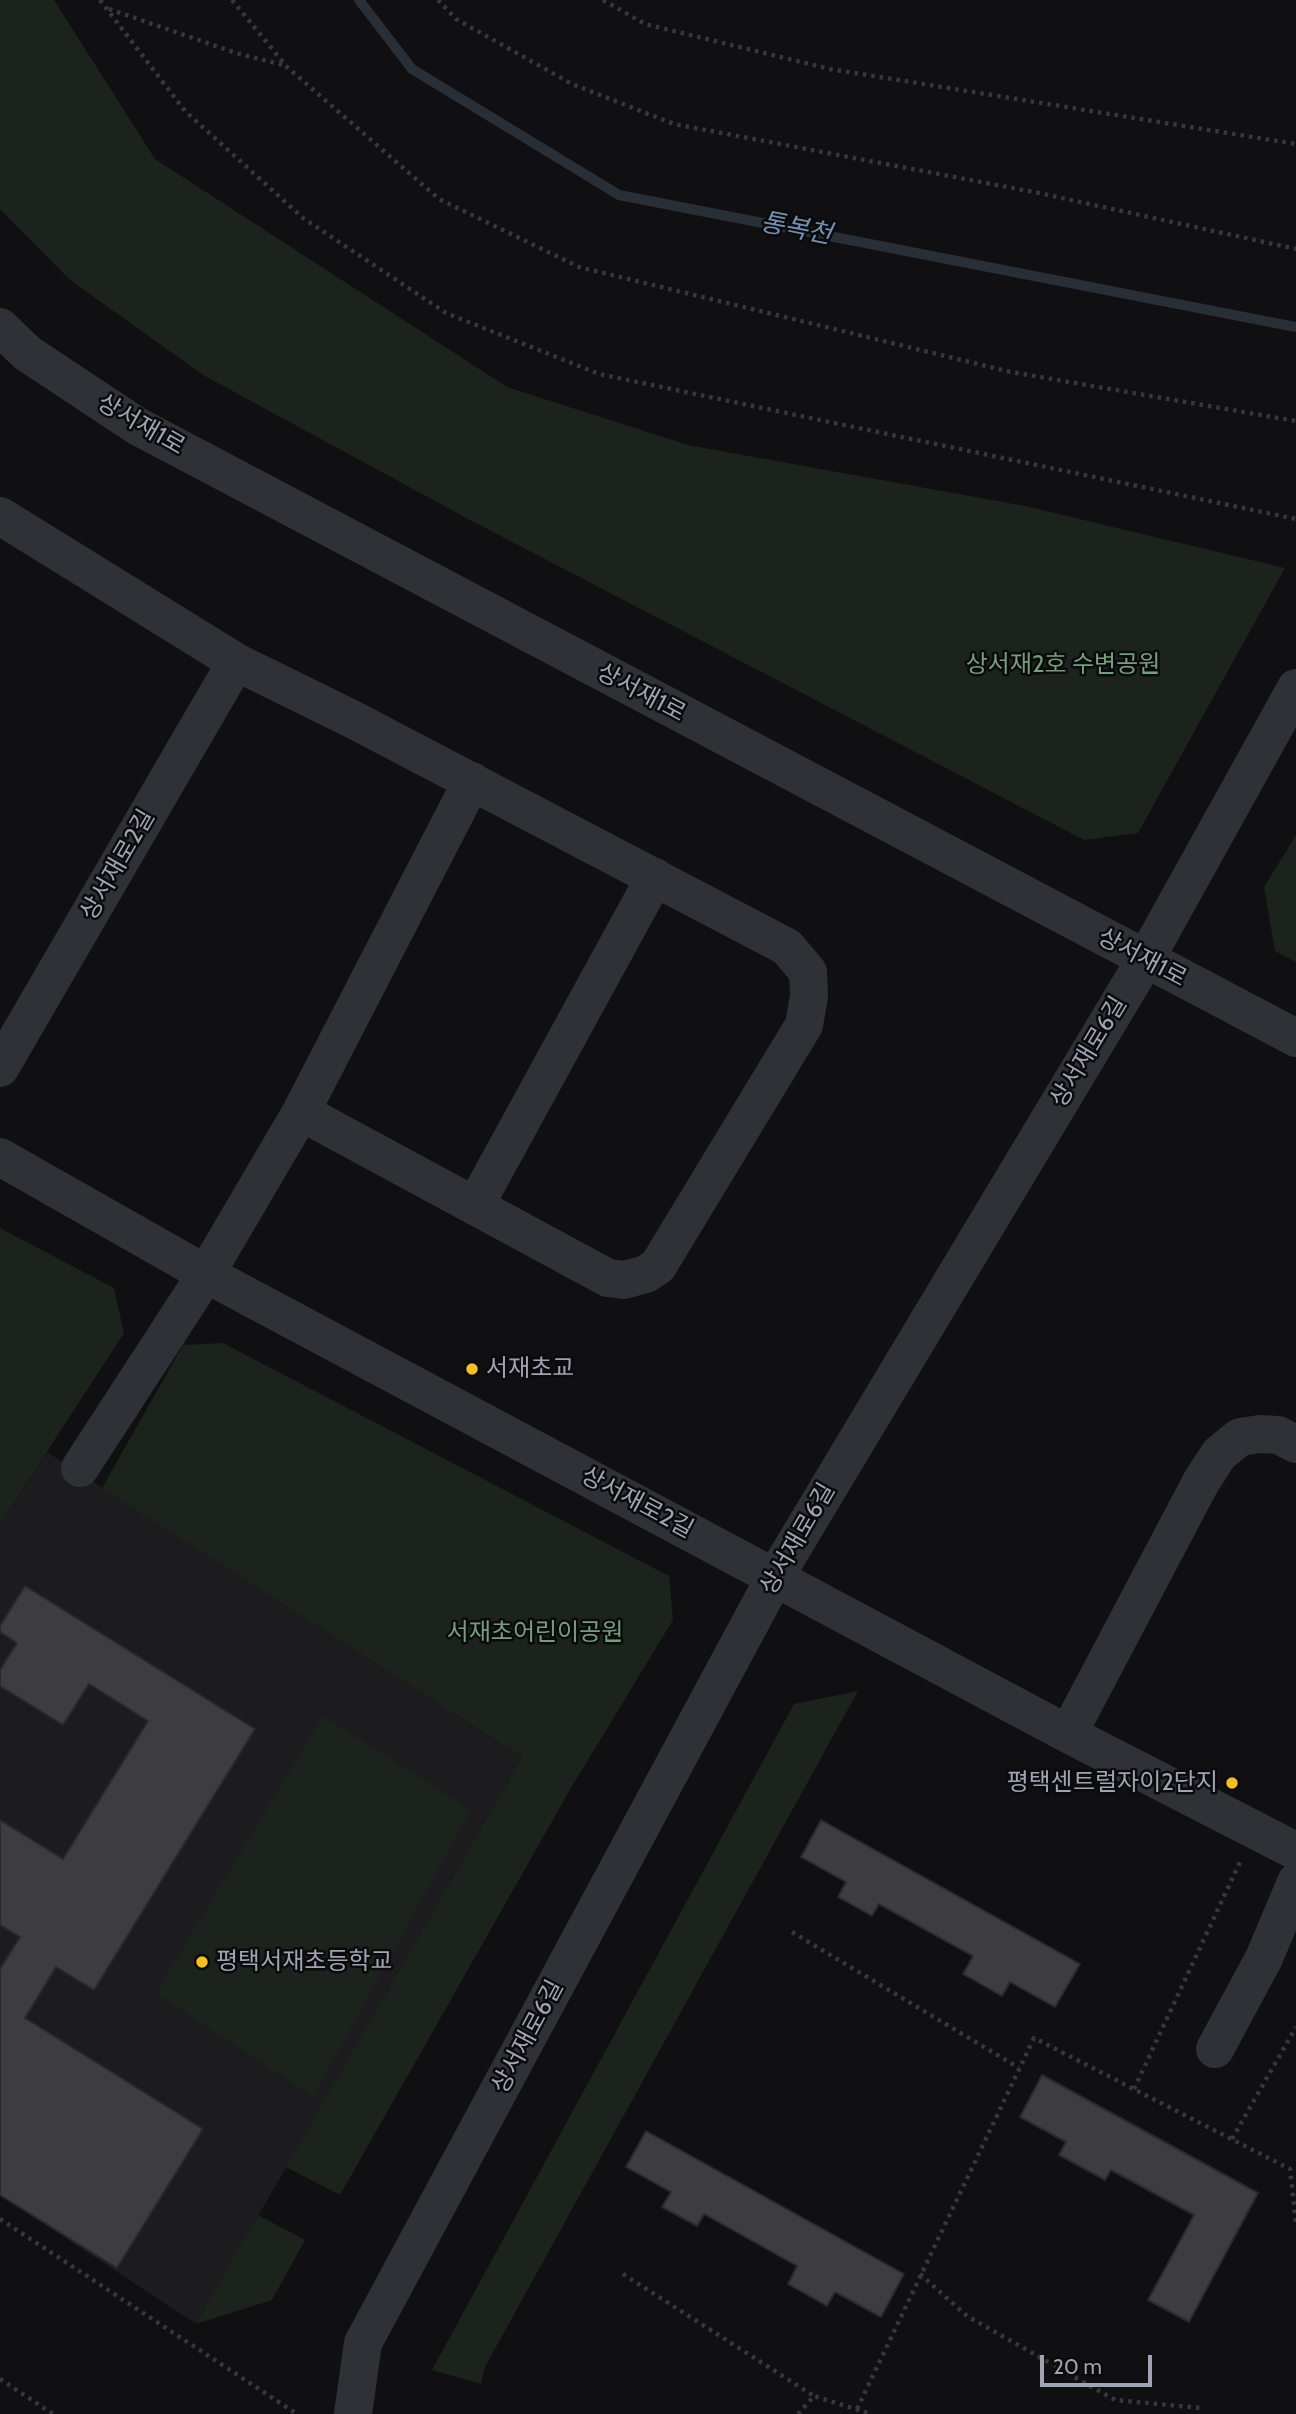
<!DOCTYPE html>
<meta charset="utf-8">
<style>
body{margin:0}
#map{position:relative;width:1296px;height:2414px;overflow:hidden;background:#100f11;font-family:Cabin,sans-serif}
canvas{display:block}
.scale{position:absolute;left:1040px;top:2355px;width:112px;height:32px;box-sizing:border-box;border:4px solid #a0a4b2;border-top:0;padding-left:9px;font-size:21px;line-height:24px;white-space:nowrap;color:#a0a4b2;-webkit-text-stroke:5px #0b0a0c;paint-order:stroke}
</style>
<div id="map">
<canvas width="1296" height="2414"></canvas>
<div class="scale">20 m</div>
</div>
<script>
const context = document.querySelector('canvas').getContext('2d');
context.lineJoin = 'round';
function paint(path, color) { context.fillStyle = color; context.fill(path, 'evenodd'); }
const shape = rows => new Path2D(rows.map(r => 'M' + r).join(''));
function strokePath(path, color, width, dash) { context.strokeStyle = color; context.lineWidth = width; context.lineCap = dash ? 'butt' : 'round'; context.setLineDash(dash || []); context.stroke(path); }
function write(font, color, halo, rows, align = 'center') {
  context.font = font + ' Cabin,"Noto Sans KR",sans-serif'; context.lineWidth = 5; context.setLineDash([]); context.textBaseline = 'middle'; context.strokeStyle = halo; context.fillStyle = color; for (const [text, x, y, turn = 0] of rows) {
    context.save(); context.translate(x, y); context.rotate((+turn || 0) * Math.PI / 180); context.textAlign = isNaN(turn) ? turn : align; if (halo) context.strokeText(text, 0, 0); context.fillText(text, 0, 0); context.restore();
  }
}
paint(shape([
 [47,1452,522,1757,196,2324,0,2195,0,1524]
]), '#1c1b1e');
paint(shape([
 [0,0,54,0,155,159,507,387,688,445,1025,506,1285,568,1138,833,1084,840,470,520,203,375,70,280,0,209],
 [1296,835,1296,962,1275,951,1264,887],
 [0,1228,114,1288,124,1333,0,1524],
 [223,1343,669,1576,673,1620,571,1788,340,2195,286,2167,522,1757,102,1488,183,1345],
 [858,1691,485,2367,481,2384,432,2370,794,1704],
 [323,1716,471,1810,313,2097,156,1993],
 [258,2215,305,2240,272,2300,196,2324]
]), '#1c231d');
strokePath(shape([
 [359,0,412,69,619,195,1296,327]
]), '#282f36', 10);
const building = shape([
 [25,1586,255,1729,94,1990,56,1967,25,2018,203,2129,117,2268,0,2195,0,1969,20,1937,0,1925,0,1820,63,1859,148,1721,89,1684,63,1725,0,1686,0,1670,17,1643,0,1632,0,1626,25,1586],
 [821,1820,1080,1964,1055,2007,1010,1982,1002,1996,963,1974,973,1956,879,1904,872,1916,838,1897,846,1882,801,1857,821,1820],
 [1042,2075,1258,2193,1189,2322,1148,2300,1194,2215,1111,2170,1105,2180,1059,2155,1066,2142,1020,2117,1042,2075],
 [646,2131,904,2274,881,2317,835,2292,827,2306,788,2284,797,2266,704,2214,697,2226,662,2207,671,2192,626,2167,646,2131]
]);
paint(building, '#3c3c41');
strokePath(building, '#2a292d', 2);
strokePath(shape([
 [100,0,185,111,303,218,446,313,599,374,1296,519],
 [232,0,287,67,439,199,579,267,1011,372,1296,421],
 [438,0,456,19,572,84,674,124,1039,193,1296,249],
 [603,0,645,24,830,69,1296,144],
 [109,9,236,53,287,66],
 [792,1932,1019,2068],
 [1134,2089,1240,1862],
 [1232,2139,1296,2027],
 [0,2219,297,2414],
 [623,2274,814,2396],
 [920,2274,967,2316,1115,2400,1201,2408],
 [0,2379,53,2414],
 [857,2409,1034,2038,1290,2169,1296,2223],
 [798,2414,814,2396,871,2414]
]), '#36383d', 4.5, [3.5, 5]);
strokePath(shape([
 [0,327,27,353,137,426,1296,1038],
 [0,516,236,662,352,719,787,947,808,972,809,996,804,1025,658,1266,646,1274,624,1280,608,1278,301,1112],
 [0,1068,236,662],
 [0,1157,206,1274,1068,1734,1296,1851],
 [476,1204,655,877],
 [80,1468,206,1274,301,1112,472,781],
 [1068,1734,1201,1482,1219,1454,1240,1437,1260,1434,1278,1435,1296,1444],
 [1215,2049,1264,1958,1296,1882],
 [353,2414,363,2343,775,1577,1145,960,1296,688]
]), '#303136', 38);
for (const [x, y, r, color] of [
 [472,1369,7,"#f5be24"],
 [1232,1783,7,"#f5be24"],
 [202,1962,7,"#f5be24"]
]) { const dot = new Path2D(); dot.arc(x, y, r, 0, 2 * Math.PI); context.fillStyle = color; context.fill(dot); strokePath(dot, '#0b0a0c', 2.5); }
write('24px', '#a0a4b2', '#0b0a0c', [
 ["상서재1로",141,425,30],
 ["상서재1로",641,693,28],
 ["상서재로2길",118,865,-60],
 ["상서재1로",1142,958,28],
 ["상서재로6길",1089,1052,-59],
 ["상서재로2길",637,1503,28],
 ["상서재로6길",798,1539,-60],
 ["상서재로6길",528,2037,-62]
]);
write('24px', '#769e7c', '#0b0a0c', [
 ["상서재2호 수변공원",1063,665],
 ["서재초어린이공원",535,1633]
]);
write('24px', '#a0a4b2', '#0b0a0c', [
 ["서재초교",486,1369],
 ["평택센트럴자이2단지",1218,1783,"right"],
 ["평택서재초등학교",216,1962]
], 'left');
write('italic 26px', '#7590af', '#0b0a0c', [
 ["통복천",796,229,11]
]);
</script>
